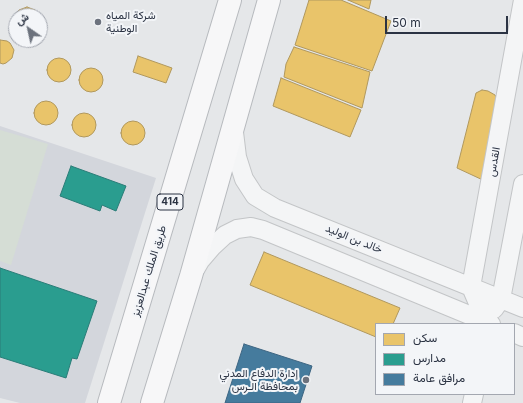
<!DOCTYPE html>
<meta charset="utf-8">
<style>
body{margin:0}
#map{position:relative;width:523px;height:403px;overflow:hidden;background:#e5e7e9;font-family:Inter,Vazirmatn,sans-serif}
canvas{display:block}
.legend{position:absolute;left:375px;top:323px;width:140px;height:72px;box-sizing:border-box;background:#f3f5f8;border:1px solid #a3a7b0;margin:0;padding:5px 7px;list-style:none;font-size:12px;color:#2b3343}
.legend li{display:flex;align-items:center;gap:8px;height:20px}
.legend b{width:20px;border:1px solid #a3a7b0}
.north{position:absolute;left:8px;top:8px;width:40px;height:40px;box-sizing:border-box;background:#f3f5f8;border:1px solid #a3a7b0;border-radius:50%;rotate:326deg;font-size:11px;font-weight:700;line-height:16px;text-align:center;color:#2b3343}
.north::after{content:'';display:block;margin:auto;width:14px;height:18px;background:#6c727d;clip-path:polygon(50% 0,100% 100%,50% 72%,0 100%)}
.scale{position:absolute;left:385px;top:16px;width:123px;height:18px;box-sizing:border-box;border:2px solid #2b3343;border-top:0;padding-left:5px;font-size:12px;line-height:14px;white-space:nowrap;color:#2b3343;-webkit-text-stroke:3px #f3f5f8;paint-order:stroke}
</style>
<div id="map">
<canvas width="523" height="403"></canvas>
<ul class="legend">
<li><b style="height:11px;background:#e9c46a"></b>سكن</li>
<li><b style="height:11px;background:#2a9d8f"></b>مدارس</li>
<li><b style="height:11px;background:#457b9d"></b>مرافق عامة</li>
</ul>
<div class="north">ش</div>
<div class="scale">50 m</div>
</div>
<script>
const context = document.querySelector('canvas').getContext('2d');
context.lineJoin = 'round';
function paint(path, color) { context.fillStyle = color; context.fill(path, 'evenodd'); }
const shape = rows => new Path2D(rows.map(r => 'M' + r).join(''));
function strokePath(path, color, width, dash) { context.strokeStyle = color; context.lineWidth = width; context.lineCap = dash ? 'butt' : 'round'; context.setLineDash(dash || []); context.stroke(path); }
function write(font, color, halo, rows, align = 'center') {
  context.font = font + ' Inter,Vazirmatn,sans-serif'; context.lineWidth = 4; context.setLineDash([]); context.textBaseline = 'middle'; context.strokeStyle = halo; context.fillStyle = color; for (const [text, x, y, turn = 0] of rows) {
    context.save(); context.translate(x, y); context.rotate((+turn || 0) * Math.PI / 180); context.textAlign = isNaN(turn) ? turn : align; if (halo) context.strokeText(text, 0, 0); context.fillText(text, 0, 0); context.restore();
  }
}
paint(shape([
 [0,126,156,178,85,403,20,403,0,398]
]), '#d3d6dc');
paint(shape([
 [0,130,48,144,11,265,0,261]
]), '#d5ddd5');
const homes = shape([
 [309,0,341,0,391,21,372,71,295,45,309,0],
 [348,0,371,0,369,9,348,0],
 [27,7,35,10,39,16,16,16,16,27,14,21,16,13,19,10,27,7],
 [0,40,7,41,10,43,14,50,12,58,6,63,3,64,0,63,0,40],
 [294,47,370,72,362,108,284,77,286,64,294,47],
 [138,56,172,68,166,83,133,72,138,56],
 '47 70a12 12 0 1 1 24 0a12 12 0 1 1-24 0Z',
 '79 80a12 12 0 1 1 24 0a12 12 0 1 1-24 0Z',
 [281,78,361,110,350,137,273,106,281,78],
 [482,90,488,91,495,95,500,104,485,181,457,168,476,93,482,90],
 '34 113a12 12 0 1 1 24 0a12 12 0 1 1-24 0Z',
 '72 125a12 12 0 1 1 24 0a12 12 0 1 1-24 0Z',
 '121 133a12 12 0 1 1 24 0a12 12 0 1 1-24 0Z',
 [264,252,400,308,393,324,376,324,376,337,250,285,264,252]
]);
paint(homes, '#e9c46a');
strokePath(homes, '#b0985e', 1);
const schools = shape([
 [71,166,126,186,116,211,102,205,100,211,60,196,71,166],
 [0,268,97,301,77,359,72,358,66,378,0,357,0,268]
]);
paint(schools, '#2a9d8f');
strokePath(schools, '#2a7d78', 1);
const public = shape([
 [244,344,312,366,300,403,225,403,244,344]
]);
paint(public, '#457b9d');
strokePath(public, '#3d6582', 1);
const minor = shape([
 [234,132,237,157,244,179,255,196,275,208,523,308],
 [196,268,200,261,212,247,225,235,237,229,251,227,263,230,491,324],
 [494,309,501,299,523,184],
 [486,322,471,287,523,0],
 [514,333,523,337],
 [472,403,474,394]
]);
const highway = shape([
 [109,403,230,0],
 [152,403,191,276,269,0]
]);
strokePath(minor, '#c3c5c7', 20);
strokePath(highway, '#b7babe', 24);
strokePath(minor, '#f4f5f6', 18);
strokePath(highway, '#f7f7f8', 22);
for (const [x, y, r, color] of [
 [98,22,4,"#6c727d"],
 [306,380,4,"#6c727d"]
]) { const dot = new Path2D(); dot.arc(x, y, r, 0, 2 * Math.PI); context.fillStyle = color; context.fill(dot); strokePath(dot, '#f3f5f8', 1.5); }
for (const [x, y, w] of [
 [170,202,26]
]) { const box = new Path2D(); box.roundRect(x - w / 2, y - 8, w, 16, 3); context.fillStyle = '#f3f5f8'; context.fill(box); strokePath(box, '#2b3343', 1); }
write('bold 10px', '#2b3343', null, [
 ["414",170,202]
]);
write('11px', '#2b3343', '#f3f5f8', [
 ["شركة المياه",106,16],
 ["الوطنية",106,29],
 ["إدارة الدفاع المدني",298,374,"right"],
 ["بمحافظة الـرس",298,387,"right"]
], 'left');
write('11px', '#2b3343', '#f3f5f8', [
 ["القدس",494,162,-80],
 ["خالد بن الوليد",354,239,22],
 ["طريق الملك عبدالعزيز",149,271,-73]
]);
</script>
